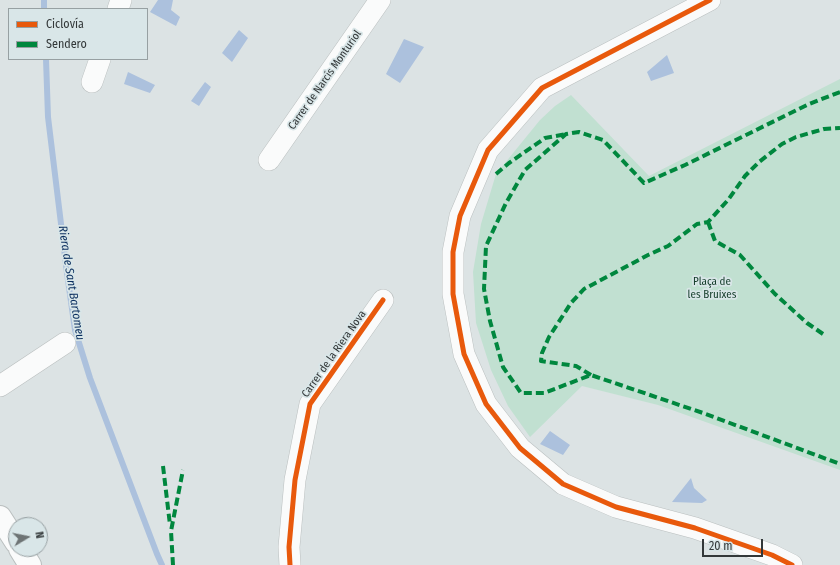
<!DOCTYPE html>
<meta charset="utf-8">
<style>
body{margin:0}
#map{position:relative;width:840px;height:565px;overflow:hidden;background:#dce3e4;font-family:"Fira Sans Condensed",sans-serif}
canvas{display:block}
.legend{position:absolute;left:8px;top:8px;width:140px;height:52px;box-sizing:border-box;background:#d9e6e8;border:1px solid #97a0a2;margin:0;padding:5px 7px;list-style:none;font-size:12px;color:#333839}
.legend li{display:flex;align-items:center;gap:8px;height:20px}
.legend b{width:20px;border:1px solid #97a0a2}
.north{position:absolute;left:8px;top:517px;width:40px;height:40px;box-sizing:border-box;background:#d9e6e8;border:1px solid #97a0a2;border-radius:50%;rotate:80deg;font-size:11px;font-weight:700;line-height:16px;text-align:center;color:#333839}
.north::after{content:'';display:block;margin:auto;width:14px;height:18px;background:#6e7475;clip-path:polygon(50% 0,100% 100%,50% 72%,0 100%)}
.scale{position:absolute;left:702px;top:539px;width:61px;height:18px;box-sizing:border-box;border:2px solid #333839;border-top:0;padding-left:5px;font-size:12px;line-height:14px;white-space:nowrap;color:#333839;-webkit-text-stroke:3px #d9e6e8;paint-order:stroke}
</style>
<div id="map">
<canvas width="840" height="565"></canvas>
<ul class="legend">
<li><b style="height:5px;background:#e8590c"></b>Ciclovía</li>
<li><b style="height:5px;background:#00873e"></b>Sendero</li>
</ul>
<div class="north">N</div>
<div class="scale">20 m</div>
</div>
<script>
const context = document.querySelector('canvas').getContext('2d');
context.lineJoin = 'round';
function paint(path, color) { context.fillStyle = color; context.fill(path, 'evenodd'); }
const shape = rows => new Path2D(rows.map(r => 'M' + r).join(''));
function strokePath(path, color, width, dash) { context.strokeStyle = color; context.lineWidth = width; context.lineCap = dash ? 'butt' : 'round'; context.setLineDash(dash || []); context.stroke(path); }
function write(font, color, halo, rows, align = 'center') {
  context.font = font + ' "Fira Sans Condensed",sans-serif'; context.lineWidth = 3.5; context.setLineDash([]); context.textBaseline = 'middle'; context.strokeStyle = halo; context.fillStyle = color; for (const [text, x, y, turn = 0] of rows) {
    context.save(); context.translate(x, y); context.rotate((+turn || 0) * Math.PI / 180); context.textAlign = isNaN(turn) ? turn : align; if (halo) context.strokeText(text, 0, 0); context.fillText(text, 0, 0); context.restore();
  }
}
paint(shape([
 [840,79,840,470,658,405,582,386,530,437,508,406,491,370,476,323,473,272,481,224,496,174,540,120,555,106,571,95,649,176]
]), '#c1e0d1');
paint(shape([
 [158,0,173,0,171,10,180,17,176,26,150,12],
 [239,30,248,38,232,62,222,53],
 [404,39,424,47,400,83,386,74],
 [667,55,674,73,651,81,647,72],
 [128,72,155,85,150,93,124,84],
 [205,82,211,87,199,106,191,101],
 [550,431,570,445,563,455,540,444],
 [691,478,694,488,707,500,702,503,672,502]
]), '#acc1dd');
strokePath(shape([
 [44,0,44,9],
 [46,59,48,117,67,273,75,330,90,378,157,554,162,565]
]), '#acc1dd', 6);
const street = shape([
 [710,0,542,88,488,150,460,216,453,252,453,294,464,354,486,404,520,448,563,484,616,507,695,528,772,555,792,565],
 [118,9,121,0],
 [92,82,100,59],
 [269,160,380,0],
 [0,386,65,343],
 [290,565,289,547,295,480,310,404,383,300]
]);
const secondary = shape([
 [0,517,16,542],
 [20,549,30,565]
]);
strokePath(street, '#babfbf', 22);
strokePath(secondary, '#babfbf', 24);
strokePath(street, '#fafbfb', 21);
strokePath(secondary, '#fafbfb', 22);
strokePath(shape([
 [840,92,809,104,685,165,644,183,603,140,579,132,566,134,525,170,506,203,486,246,484,289,490,321,503,367,521,393,544,393,591,375,703,413,840,464],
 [496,174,509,163,545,138,566,134],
 [708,222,715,241,740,255,775,294,807,323,823,334],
 [591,375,576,366,541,361,542,353,549,337,571,303,584,289,648,255,668,246,697,224,708,222,728,200,745,176,759,162,782,144,796,137,824,129,840,128],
 [163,466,170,525],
 [173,565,171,531,183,470]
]), '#00873e', 4, [8, 4]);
strokePath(shape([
 [710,0,542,88,488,150,460,216,453,252,453,294,464,354,486,404,520,448,563,484,616,507,695,528,772,555,792,565],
 [290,565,289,547,295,480,310,404,383,300]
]), '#e8590c', 5);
write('11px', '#333839', '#d9e6e8', [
 ["Carrer de Narcís Monturiol",325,80,-55],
 ["Carrer de la Riera Nova",334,354,-55]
]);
write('11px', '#133c29', '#d9e6e8', [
 ["Plaça de",712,282],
 ["les Bruixes",712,295]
]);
write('italic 12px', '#0a2e5e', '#d9e6e8', [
 ["Riera de Sant Bartomeu",71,283,81]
]);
</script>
